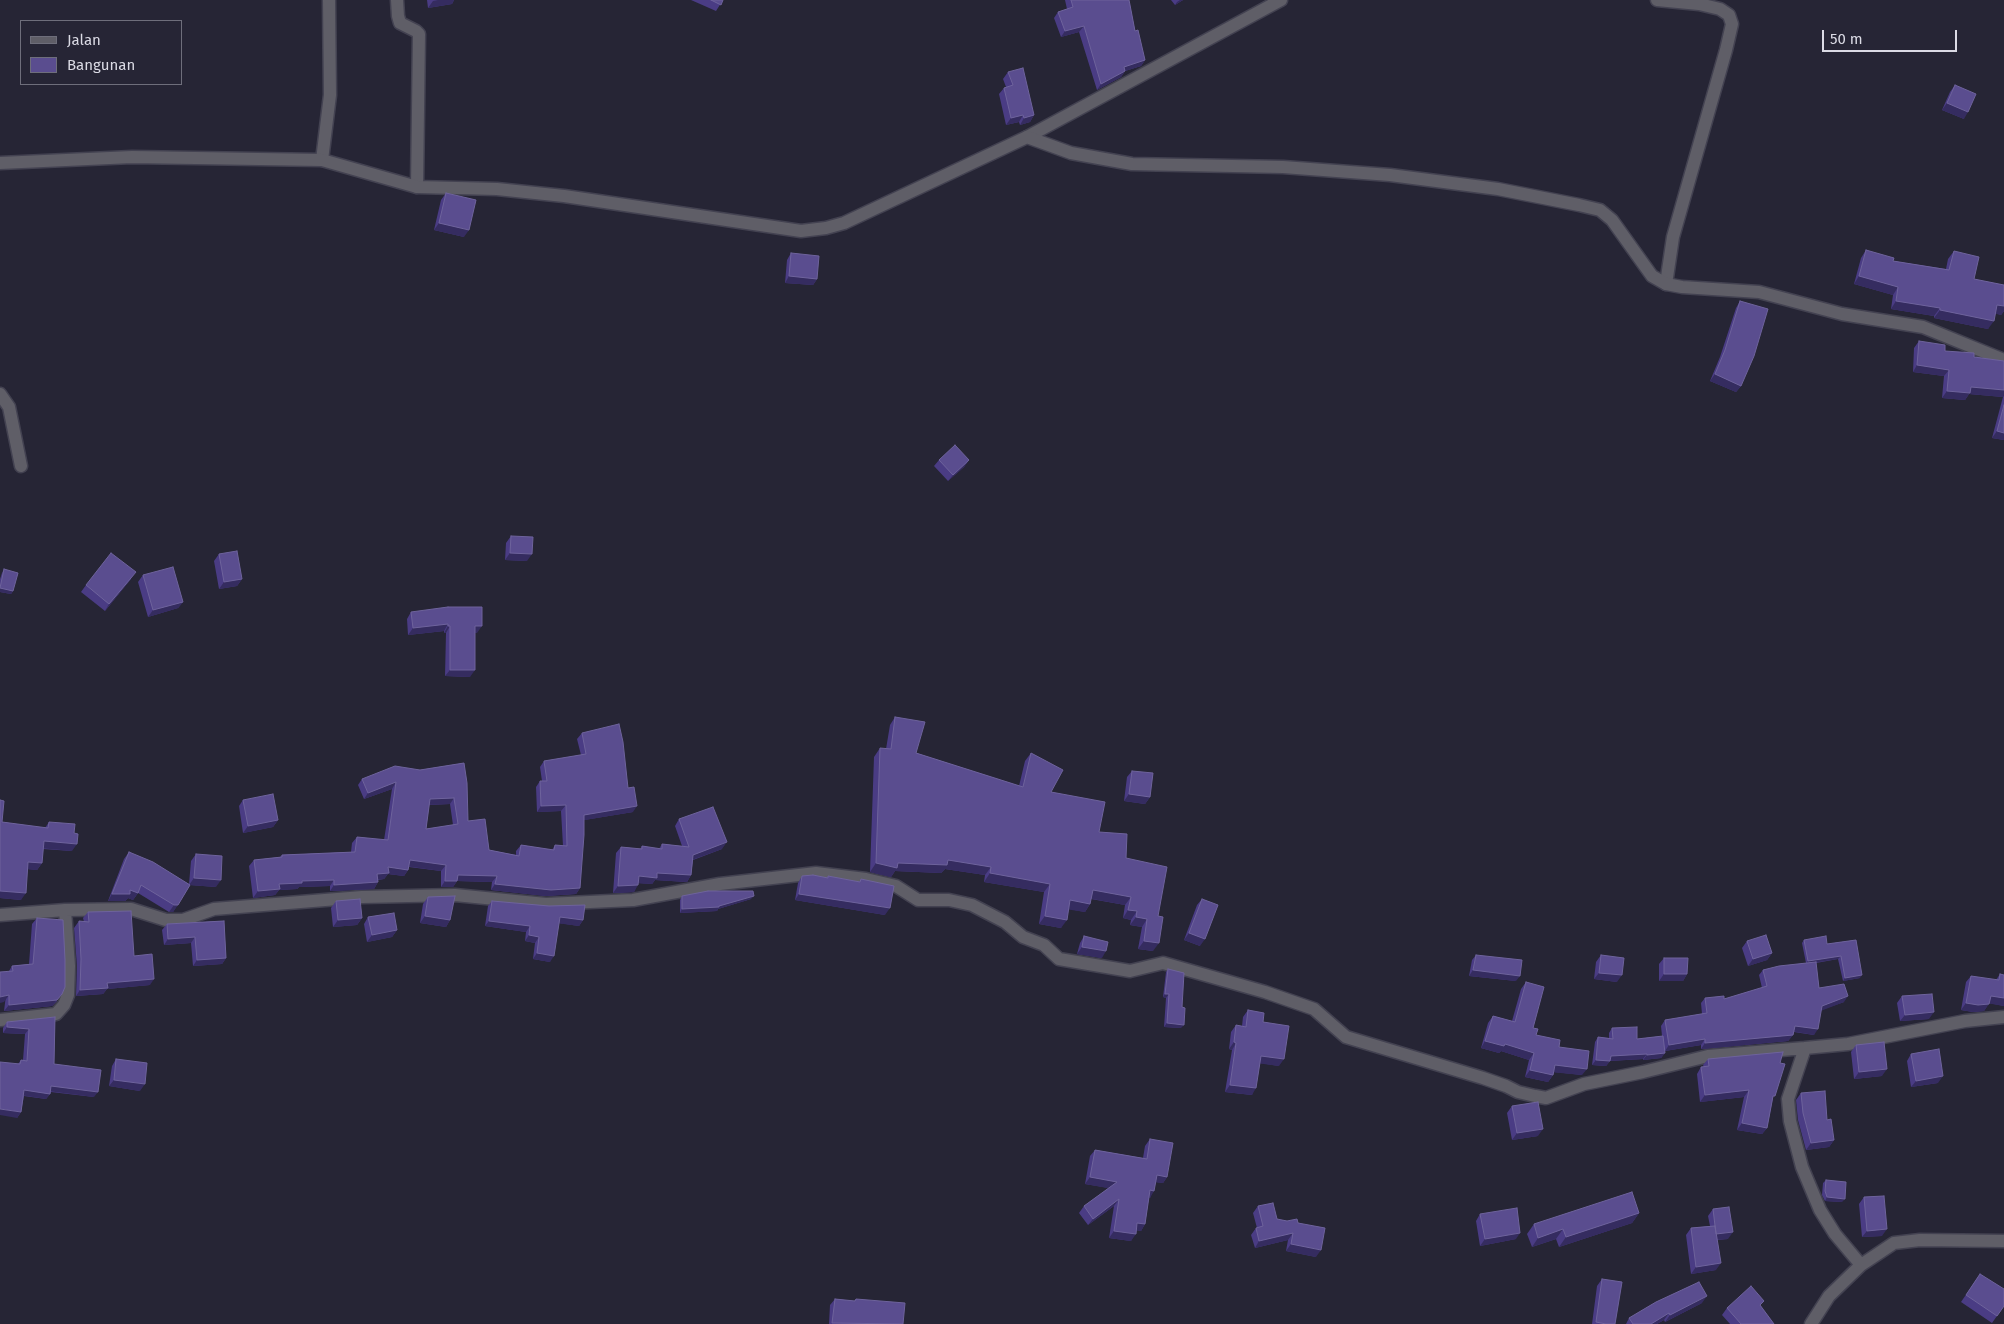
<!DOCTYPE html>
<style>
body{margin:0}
#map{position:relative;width:2004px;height:1324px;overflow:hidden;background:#262535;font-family:"Fira Sans",sans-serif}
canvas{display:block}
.legend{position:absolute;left:20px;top:20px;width:162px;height:65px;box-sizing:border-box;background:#262535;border:1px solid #6e6e7b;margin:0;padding:6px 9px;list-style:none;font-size:15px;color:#dbdbe5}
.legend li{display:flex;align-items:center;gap:10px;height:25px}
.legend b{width:25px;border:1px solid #6e6e7b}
.scale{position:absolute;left:1822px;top:30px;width:135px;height:22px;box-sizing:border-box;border:2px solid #dbdbe5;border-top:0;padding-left:6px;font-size:15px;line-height:18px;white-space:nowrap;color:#dbdbe5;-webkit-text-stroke:4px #262535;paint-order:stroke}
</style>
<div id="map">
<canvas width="2004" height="1324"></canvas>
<ul class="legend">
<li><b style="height:6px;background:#5f5e67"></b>Jalan</li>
<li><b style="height:14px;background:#5a4d8f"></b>Bangunan</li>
</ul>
<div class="scale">50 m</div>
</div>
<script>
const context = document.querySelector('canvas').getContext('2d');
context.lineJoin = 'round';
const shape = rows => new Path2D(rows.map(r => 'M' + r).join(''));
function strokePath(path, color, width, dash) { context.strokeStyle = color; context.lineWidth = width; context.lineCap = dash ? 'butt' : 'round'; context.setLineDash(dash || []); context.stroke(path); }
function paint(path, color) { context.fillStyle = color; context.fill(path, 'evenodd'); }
const minor = shape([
 [397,0,398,16,400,23,416,31,419,34,417,187],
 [1657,0,1699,4,1720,9,1729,15,1732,24,1726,50,1673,237,1666,284],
 [1027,137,1281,0],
 [322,160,330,95,329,0],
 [0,394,9,407,21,466],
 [0,915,65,910,131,909,166,920,183,920,214,909,362,897,455,895,546,904,633,900,720,884,816,873,866,879,896,886,918,900,949,900,972,905,1005,922,1023,937,1044,945,1059,959,1130,971,1163,963,1265,992,1314,1009,1346,1037,1483,1078,1506,1086,1518,1092,1535,1096,1546,1098,1584,1084,1643,1072,1708,1056,1805,1048],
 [0,1020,56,1014,64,1005,68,995,69,966,65,910],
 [1861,1265,1894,1243,1920,1240,2004,1241],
 [1811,1324,1829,1296,1861,1265,1835,1234,1820,1210,1802,1167,1790,1121,1788,1099,1805,1048,1848,1044,1965,1021,2004,1017]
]);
const tertiary = shape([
 [0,163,132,157,322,160,417,187,497,189,564,196,801,231,826,228,844,223,1027,137,1071,153,1132,164,1283,167,1390,175,1498,189,1579,205,1600,210,1612,220,1652,276,1666,284,1682,287,1759,292,1842,314,1923,327,2004,360]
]);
strokePath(minor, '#434251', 15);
strokePath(tertiary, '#434251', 15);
strokePath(minor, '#5f5e67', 12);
strokePath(tertiary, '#5f5e67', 12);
paint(shape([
 [427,0,454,0,452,4,428,8],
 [691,0,723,0,716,11],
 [1065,0,1129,0,1135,31,1145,60,1141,66,1125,71,1121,77,1097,90,1079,32,1061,37,1054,18,1058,12,1067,9],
 [1171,0,1183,0,1175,5],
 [1008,72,1034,115,1030,122,1020,125,1019,122,1006,125,999,94,1004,88,1006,87,1003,79],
 [1955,85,1964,119,1942,110,1950,92],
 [446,193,464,237,434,230,441,200],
 [1866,250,1893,261,1946,269,1948,259,1954,251,1974,279,2004,285,2004,311,2001,315,1995,313,1988,329,1934,318,1934,316,1891,309,1893,295,1854,284,1861,258],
 [791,253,817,279,813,285,785,283,787,260],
 [1740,301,1741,386,1736,392,1710,381,1720,357,1736,308],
 [1919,341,1945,351,1974,357,2004,361,2004,440,1992,438,2003,397,1969,394,1965,400,1942,398,1944,376,1913,372,1914,348],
 [939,460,969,460,964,467,948,481,934,466],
 [511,536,527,561,505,560,506,543],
 [219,554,242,579,237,586,219,589,214,561],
 [4,569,13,591,11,594,0,592,0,579,2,573],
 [143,575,183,602,178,608,148,617,138,582],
 [131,579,105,611,81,592,86,585],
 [411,612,477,633,475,633,470,677,445,676,446,633,444,633,444,631,408,635,407,619],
 [895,717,916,753,1019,786,1025,761,1031,753,1051,792,1099,832,1126,858,1158,916,1153,951,1138,949,1142,927,1130,925,1131,920,1123,918,1125,905,1091,899,1090,904,1085,912,1069,909,1061,928,1039,924,1044,892,984,882,985,875,945,869,941,873,895,871,891,877,870,872,874,757,880,748,886,749,890,725],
 [582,733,628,788,633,812,584,820,580,888,576,894,546,896,491,890,492,882,457,881,453,887,441,887,441,871,409,867,408,870,404,876,388,874,384,879,378,880,378,882,374,889,330,891,330,886,299,887,297,889,279,890,275,895,253,898,249,866,254,860,280,857,282,855,351,852,352,843,357,837,384,840,392,789,364,799,358,785,362,779,464,763,468,821,489,850,516,855,516,851,521,845,552,850,555,845,563,846,561,811,537,812,536,787,540,781,542,781,540,767,544,761,581,755,577,739],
 [450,804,453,825,426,829,429,805],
 [1132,771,1150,797,1145,804,1124,801,1127,777],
 [0,800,2,822,45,828,49,822,72,851,43,849,42,863,37,870,28,869,21,900,0,898],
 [243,800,278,820,273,827,243,833,239,806],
 [679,819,722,849,693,860,691,875,687,882,655,880,652,884,638,883,634,892,613,893,616,853,621,847,640,849,642,846,659,849,662,844,682,846,675,826],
 [129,852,189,884,191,861,196,854,216,887,190,885,173,912,169,912,138,893,133,900,128,898,125,901,108,901,124,859],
 [802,876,827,878,828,876,859,882,861,879,885,915,795,900,798,883],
 [682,896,751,899,718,909,717,911,680,913,680,900],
 [428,897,450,920,446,927,420,923,423,904],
 [1202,899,1200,946,1184,940,1197,905],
 [336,901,362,918,357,925,333,927,331,908],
 [492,901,583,920,579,926,559,923,550,962,533,959,535,943,525,941,526,932,485,926,488,906],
 [88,912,134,956,150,985,107,989,103,994,76,996,77,966,74,928,79,921,84,922,83,918],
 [368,917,397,930,392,937,367,942,364,924],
 [37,918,57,1001,52,1006,4,1011,9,971,12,966,29,964,32,924],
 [224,921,226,958,222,964,193,966,191,943,164,945,162,930,167,924],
 [1084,936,1102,958,1077,954,1080,943],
 [1804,940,1827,944,1856,940,1860,978,1843,981,1838,959,1816,963,1819,988,1844,1002,1821,1010,1814,1035,1794,1032,1793,1035,1788,1041,1701,1049,1701,1045,1665,1051,1665,1053,1661,1058,1643,1060,1643,1059,1610,1061,1606,1066,1592,1065,1595,1042,1598,1037,1609,1038,1609,1033,1612,1028,1637,1039,1662,1036,1661,1026,1665,1020,1702,1014,1701,1003,1705,998,1724,999,1762,988,1759,975,1763,970,1806,963,1802,943],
 [1747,941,1772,953,1767,960,1748,966,1742,948],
 [1476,955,1516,981,1469,976,1472,960],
 [1601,955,1617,982,1594,979,1596,962],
 [1664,958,1687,974,1683,981,1659,981,1659,964],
 [1168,969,1182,1007,1181,1028,1164,1027,1166,998,1163,997,1166,972],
 [2000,974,2004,975,2004,1006,1989,1003,1984,1011,1973,1012,1961,1010,1966,982,1971,976,1996,980],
 [1526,982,1533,1028,1536,1035,1559,1047,1582,1075,1554,1072,1553,1075,1548,1082,1525,1077,1529,1060,1501,1051,1499,1053,1481,1048,1488,1023,1493,1016,1512,1021,1521,989],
 [1902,996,1929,1019,1900,1021,1897,1003],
 [1248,1010,1263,1022,1279,1066,1260,1063,1252,1095,1225,1092,1232,1050,1229,1049,1231,1032,1236,1025,1242,1026,1243,1017],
 [55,1017,54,1064,94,1097,51,1092,50,1094,46,1099,24,1096,21,1112,17,1118,18,1064,21,1060,23,1060,25,1034,3,1033,3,1028,7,1022],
 [1856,1045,1882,1076,1854,1079,1851,1052],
 [1911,1054,1938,1083,1911,1087,1907,1061],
 [116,1059,140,1091,109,1086,112,1066],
 [1708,1059,1780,1063,1767,1128,1762,1134,1737,1130,1744,1097,1700,1102,1697,1074,1701,1067,1704,1067,1703,1065],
 [1801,1093,1827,1120,1834,1140,1829,1147,1806,1150,1798,1120,1796,1100],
 [1512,1106,1538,1136,1512,1140,1507,1113],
 [1150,1139,1167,1177,1163,1183,1156,1182,1150,1198,1149,1197,1145,1224,1141,1231,1136,1230,1131,1241,1109,1238,1114,1206,1088,1225,1079,1213,1084,1206,1109,1188,1085,1184,1090,1156,1095,1150,1143,1158,1145,1146],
 [1826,1180,1842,1202,1825,1201,1822,1195,1823,1183],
 [1864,1197,1882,1236,1862,1237,1859,1204],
 [1258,1206,1277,1219,1298,1223,1316,1257,1286,1251,1288,1240,1255,1248,1251,1235,1256,1228,1257,1228,1253,1213],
 [1713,1209,1728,1239,1717,1240,1716,1270,1691,1274,1686,1235,1691,1228,1710,1226,1708,1216],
 [1639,1213,1632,1223,1559,1247,1556,1239,1532,1247,1527,1234,1534,1224],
 [1480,1214,1516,1239,1480,1246,1476,1221],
 [1980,1274,2004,1306,1992,1323,1961,1302],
 [1602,1279,1615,1324,1592,1324,1597,1286],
 [835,1299,854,1301,856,1299,903,1324,829,1324,830,1305],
 [1702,1303,1665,1322,1664,1320,1657,1324,1626,1324,1629,1318],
 [1761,1307,1774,1324,1730,1324,1722,1315,1727,1308]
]), '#4a3c84');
paint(shape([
 [438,0,454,0,452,4,428,8,433,1],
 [1180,0,1183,0,1175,5,1177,2],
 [1084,26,1079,32,1061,37,1065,31],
 [1145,60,1141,66,1125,71,1121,77,1097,90,1101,84,1124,67],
 [1947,103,1968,112,1964,119,1942,110],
 [1023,115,1019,122,1006,125,1011,118],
 [1034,115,1030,122,1020,125,1024,118],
 [439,223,469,230,464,237,434,230],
 [789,276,817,279,813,285,785,283],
 [1859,276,1898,287,1893,295,1854,284],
 [1896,301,1940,308,1934,316,1891,309],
 [1997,305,2004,306,2004,311,2001,315,1992,313],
 [1940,310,1994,321,1988,329,1934,318],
 [1917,365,1949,370,1944,376,1913,372],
 [1715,374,1741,386,1736,392,1710,381],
 [1971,387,2004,390,2004,396,2003,397,1969,394,1965,400,1942,398,1947,391],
 [1997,431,2004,433,2004,440,1992,438],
 [969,460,964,467,948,481,953,475],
 [510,553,532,554,527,561,505,560],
 [136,572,131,579,105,611,109,604],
 [242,579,237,586,219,589,224,582],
 [0,588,13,591,11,594,0,592],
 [183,602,178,608,148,617,153,610],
 [448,624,444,631,408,635,413,628],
 [448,626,450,626,446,633,444,633],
 [475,626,482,626,477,633,470,633],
 [450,670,475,670,470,677,445,676],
 [396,782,392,789,364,799,368,793],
 [1129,794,1150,797,1145,804,1124,801],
 [454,798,450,804,426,805,430,799],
 [566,805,561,811,537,812,541,806],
 [637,806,633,812,579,821,584,815],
 [278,820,273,827,243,833,248,826],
 [44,841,77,844,72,851,39,848],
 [727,842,722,849,689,861,693,855],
 [410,860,446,865,441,871,405,866],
 [948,860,991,867,985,875,945,869,941,873,895,871,891,877,870,872,876,863],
 [28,862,42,863,37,870,23,869],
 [388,867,408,870,404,876,388,874,384,879,373,880,377,874],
 [657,873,691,875,687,882,655,880,652,884,635,883,639,876],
 [990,873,1050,884,1044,892,984,882],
 [458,875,497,876,492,882,457,881,453,887,441,887,445,881],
 [194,878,221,880,216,887,189,885],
 [334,880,330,886,299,887,297,889,279,890,275,895,253,898,258,891,279,884,302,881],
 [378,882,374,889,330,891,334,885],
 [495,884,580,888,576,894,546,896,491,890],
 [638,885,634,892,613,893,618,886],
 [130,890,138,893,133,900,128,898,125,901,108,901,112,894],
 [1093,890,1131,897,1125,905,1087,898],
 [0,891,26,893,21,900,0,898],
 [799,894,890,908,885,915,795,900],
 [754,896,751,899,718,909,717,911,680,913,682,909,719,906],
 [1070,900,1090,904,1085,912,1065,909],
 [174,905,178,905,173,912,169,912],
 [1128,910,1137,911,1131,920,1123,918],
 [425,916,450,920,446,927,420,923],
 [1045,916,1067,920,1061,928,1039,924],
 [560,917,583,920,579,926,556,923],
 [1136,917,1147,919,1142,927,1130,925],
 [362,918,357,925,333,927,338,920],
 [489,921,530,926,526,932,485,926],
 [397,930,392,937,367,942,372,935],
 [1189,933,1205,939,1200,946,1184,940],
 [529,935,539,937,535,943,525,941],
 [195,937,191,943,164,945,168,939],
 [1144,941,1159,943,1153,951,1138,949],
 [1082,947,1106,951,1102,958,1077,954],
 [537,953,554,956,550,962,533,959],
 [1772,953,1767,960,1748,966,1753,959],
 [1841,956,1838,959,1806,964,1808,961],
 [226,958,222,964,193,966,197,960],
 [1473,970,1520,976,1516,981,1469,976],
 [1599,973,1622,975,1617,982,1594,979],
 [1664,974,1687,974,1683,981,1659,981],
 [1862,975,1860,978,1843,981,1845,978],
 [154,979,150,985,107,989,103,994,76,996,80,990,107,983],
 [62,994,52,1006,4,1011,9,1005],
 [1165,994,1169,994,1166,998,1163,997],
 [9,995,4,1002,0,1003,0,997],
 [1848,996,1844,1002,1818,1012,1822,1006],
 [1991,996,2004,998,2004,1006,1986,1003],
 [1966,1003,1989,1004,1984,1011,1973,1012,1961,1010],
 [1934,1012,1929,1019,1900,1021,1905,1015],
 [1167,1023,1184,1025,1181,1028,1164,1027],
 [1795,1026,1818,1029,1814,1035,1791,1031],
 [7,1027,29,1029,25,1034,3,1033],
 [1793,1035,1788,1041,1701,1049,1705,1043],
 [1705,1039,1701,1045,1665,1051,1669,1045],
 [1485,1041,1505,1044,1534,1053,1529,1060,1501,1051,1499,1053,1481,1048],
 [1234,1042,1236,1043,1232,1050,1229,1049],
 [1665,1053,1661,1058,1643,1060,1647,1055],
 [1647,1054,1643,1059,1607,1061,1611,1056],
 [1261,1056,1284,1059,1279,1066,1256,1063],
 [1596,1060,1610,1061,1606,1066,1592,1065],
 [1555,1065,1587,1069,1582,1075,1550,1072],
 [1887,1069,1882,1076,1854,1079,1859,1072],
 [1530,1070,1553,1075,1548,1082,1525,1077],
 [1943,1076,1938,1083,1911,1087,1916,1081],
 [114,1080,145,1084,140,1091,109,1086],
 [1230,1085,1256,1088,1252,1095,1225,1092],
 [51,1086,98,1092,94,1097,48,1091],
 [24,1090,50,1094,46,1099,20,1095],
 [1749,1090,1744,1097,1700,1102,1705,1095],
 [0,1109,21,1112,17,1118,0,1115],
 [1742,1123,1767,1128,1762,1134,1737,1130],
 [1543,1129,1538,1136,1512,1140,1517,1133],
 [1834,1140,1829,1147,1806,1150,1811,1143],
 [1157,1175,1167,1177,1163,1183,1152,1182],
 [1090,1177,1117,1182,1113,1189,1085,1184],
 [1150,1190,1154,1191,1150,1198,1145,1197],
 [1827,1197,1845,1199,1842,1202,1825,1201],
 [1119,1199,1114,1206,1088,1225,1093,1219],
 [1639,1213,1632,1223,1559,1247,1566,1237],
 [1137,1223,1145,1224,1141,1231,1133,1230],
 [1563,1229,1556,1239,1532,1247,1538,1238],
 [1887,1229,1882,1236,1862,1237,1867,1231],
 [1114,1231,1136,1234,1131,1241,1109,1238],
 [1733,1232,1728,1239,1712,1240,1716,1234],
 [1293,1233,1288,1240,1255,1248,1259,1241],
 [1520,1233,1516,1239,1480,1246,1485,1239],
 [1291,1244,1321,1250,1316,1257,1286,1251],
 [1721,1263,1716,1270,1691,1274,1696,1267],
 [1707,1296,1702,1303,1665,1322,1670,1315],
 [1669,1313,1664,1320,1657,1324,1651,1324]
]), '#352c60');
const building = shape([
 [711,0,723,0,721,5,711,0],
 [1071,0,1129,0,1130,5,1135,31,1138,30,1145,60,1124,67,1125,71,1101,84,1084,26,1065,31,1058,12,1073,7,1071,0],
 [1023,68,1034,115,1024,118,1023,115,1011,118,1004,88,1013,85,1008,72,1023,68],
 [1955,85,1976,94,1968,112,1947,103,1955,85],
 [446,193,476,200,469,230,439,223,446,193],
 [1866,250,1894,258,1893,261,1949,270,1954,251,1979,257,1974,279,2004,285,2004,306,1997,305,1994,321,1940,310,1940,308,1896,301,1898,287,1859,276,1866,250],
 [791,253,819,256,817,279,789,276,791,253],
 [1740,301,1768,309,1754,356,1741,386,1715,374,1725,350,1740,301],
 [1919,341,1945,345,1945,351,1974,353,1974,357,2004,361,2004,390,1971,387,1970,393,1947,391,1949,370,1917,365,1919,341],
 [2004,405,2004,433,1997,431,2004,405],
 [955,445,969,460,953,475,939,460,955,445],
 [511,536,533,537,532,554,510,553,511,536],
 [237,551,242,579,224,582,219,554,237,551],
 [111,553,136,572,109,604,86,585,111,553],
 [173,567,183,602,153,610,143,575,173,567],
 [4,569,18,573,13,591,0,588,4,569],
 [448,607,482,607,482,626,475,626,475,670,450,670,450,626,448,626,448,624,413,628,411,612,448,607],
 [895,717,925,722,916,753,1023,787,1031,753,1063,770,1051,792,1105,802,1099,832,1127,834,1126,858,1167,867,1158,916,1163,917,1159,943,1144,941,1147,919,1136,917,1137,911,1128,910,1131,897,1093,890,1090,904,1070,900,1067,920,1045,916,1050,884,990,873,991,867,948,860,947,865,898,863,897,868,876,863,880,748,891,749,895,717],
 [619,724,623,742,628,788,634,787,637,806,584,815,584,835,580,888,551,890,495,884,497,876,458,875,457,881,445,881,446,865,410,860,408,870,388,867,389,873,377,874,378,882,334,885,334,880,302,881,302,883,279,884,280,889,258,891,254,860,282,857,282,855,355,852,357,837,388,840,396,782,368,793,362,779,395,766,420,770,464,763,467,783,468,821,485,819,489,850,519,856,521,845,554,850,555,845,567,846,566,805,541,806,540,781,547,781,544,761,586,754,582,733,619,724],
 [454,798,458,824,426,829,430,799,454,798],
 [1132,771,1153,773,1150,797,1129,794,1132,771],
 [273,794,278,820,248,826,243,800,273,794],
 [0,800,4,801,2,822,48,828,49,822,75,824,74,833,78,834,77,844,44,841,42,863,28,862,26,893,0,891,0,800],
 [713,807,727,842,693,855,691,875,657,873,657,878,639,876,638,885,618,886,621,847,642,849,642,846,662,849,662,844,689,847,679,819,713,807],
 [129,852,153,862,190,885,178,905,174,905,141,885,138,893,130,890,130,894,112,894,129,852],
 [196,854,222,856,221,880,194,878,196,854],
 [813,875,828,878,828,876,860,882,861,879,894,886,890,908,799,894,802,876,813,875],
 [708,891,753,891,754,896,719,906,719,907,682,909,682,896,708,891],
 [455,896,450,920,425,916,428,897,455,896],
 [360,899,362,918,338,920,336,901,360,899],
 [1202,899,1218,905,1205,939,1189,933,1202,899],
 [492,901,549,906,585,905,583,920,560,917,554,956,537,953,539,937,529,935,530,926,489,921,492,901],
 [131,911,134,956,152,954,154,979,107,983,108,988,80,990,81,959,79,921,89,922,88,912,131,911],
 [394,913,397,930,372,935,368,917,394,913],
 [37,918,63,920,65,960,65,987,62,994,57,1000,9,1005,9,995,0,997,0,972,13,971,12,966,33,964,37,918],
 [224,921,226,958,197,960,195,937,168,939,167,924,224,921],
 [1766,935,1772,953,1753,959,1747,941,1766,935],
 [1084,936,1108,942,1106,951,1082,947,1084,936],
 [1826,936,1827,944,1856,940,1862,975,1845,978,1841,956,1808,961,1804,940,1826,936],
 [1476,955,1522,960,1520,976,1473,970,1476,955],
 [1601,955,1624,958,1622,975,1599,973,1601,955],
 [1664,958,1688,958,1687,974,1664,974,1664,958],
 [1816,962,1819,988,1844,984,1848,996,1822,1006,1818,1029,1795,1026,1793,1035,1705,1043,1705,1039,1669,1045,1665,1020,1707,1013,1705,998,1724,996,1724,999,1767,986,1763,970,1779,966,1816,962],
 [1168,969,1184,973,1182,1007,1185,1008,1184,1025,1167,1023,1169,994,1165,994,1168,969],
 [2000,974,2004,975,2004,998,1991,996,1989,1004,1978,1005,1966,1003,1971,976,1999,980,2000,974],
 [1526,982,1544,987,1533,1028,1538,1029,1536,1035,1560,1040,1559,1047,1589,1051,1587,1069,1555,1065,1553,1075,1530,1070,1534,1053,1505,1044,1504,1046,1485,1041,1493,1016,1515,1022,1526,982],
 [1932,994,1934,1012,1905,1015,1902,996,1932,994],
 [1248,1010,1264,1013,1263,1022,1289,1026,1284,1059,1261,1056,1256,1088,1230,1085,1236,1043,1234,1042,1236,1025,1246,1027,1248,1010],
 [55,1017,54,1064,101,1070,98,1092,51,1086,50,1094,24,1090,21,1112,0,1109,0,1062,20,1064,21,1060,27,1061,29,1029,7,1027,7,1022,55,1017],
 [1637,1027,1637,1039,1663,1036,1665,1053,1647,1055,1647,1054,1611,1056,1610,1061,1596,1060,1598,1037,1613,1039,1612,1028,1637,1027],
 [1884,1042,1887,1069,1859,1072,1856,1045,1884,1042],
 [1939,1049,1943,1076,1916,1081,1911,1054,1939,1049],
 [1783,1052,1780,1063,1785,1064,1775,1096,1773,1096,1767,1128,1742,1123,1749,1090,1705,1095,1701,1067,1709,1066,1708,1059,1783,1052],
 [116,1059,147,1063,145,1084,114,1080,116,1059],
 [1825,1091,1827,1120,1831,1119,1834,1140,1811,1143,1803,1113,1801,1093,1825,1091],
 [1538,1102,1543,1129,1517,1133,1512,1106,1538,1102],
 [1150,1139,1173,1143,1167,1177,1157,1175,1154,1191,1150,1190,1145,1224,1137,1223,1136,1234,1114,1231,1119,1199,1093,1219,1084,1206,1117,1182,1090,1177,1095,1150,1147,1159,1150,1139],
 [1826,1180,1846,1182,1845,1199,1827,1197,1825,1191,1826,1180],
 [1632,1192,1639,1213,1566,1237,1563,1229,1538,1238,1534,1224,1632,1192],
 [1884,1196,1887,1229,1867,1231,1864,1197,1884,1196],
 [1273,1203,1277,1219,1287,1221,1297,1219,1298,1223,1325,1228,1321,1250,1291,1244,1293,1233,1259,1241,1256,1228,1263,1226,1258,1206,1273,1203],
 [1729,1207,1733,1232,1716,1234,1713,1209,1729,1207],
 [1517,1208,1520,1233,1485,1239,1480,1214,1517,1208],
 [1715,1226,1721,1263,1696,1267,1691,1228,1715,1226],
 [1980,1274,2004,1289,2004,1306,1997,1316,1966,1295,1980,1274],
 [1602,1279,1622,1282,1615,1324,1606,1324,1596,1322,1602,1279],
 [1699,1282,1707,1296,1670,1315,1669,1313,1651,1324,1633,1324,1629,1318,1656,1302,1699,1282],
 [1751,1286,1764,1301,1760,1305,1774,1324,1741,1324,1727,1308,1751,1286],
 [835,1299,855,1301,856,1299,905,1303,903,1324,832,1323,835,1299]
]);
paint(building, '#5a4d8f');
strokePath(building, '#6e639c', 1);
</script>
